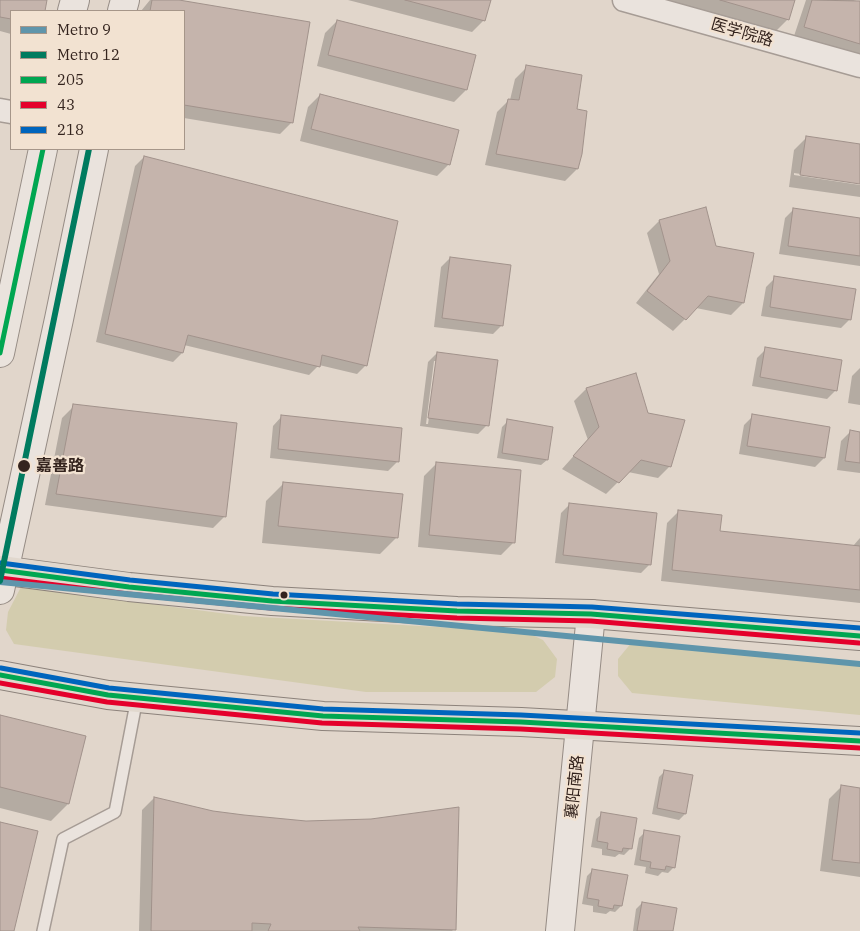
<!DOCTYPE html>
<meta charset="utf-8">
<style>
body{margin:0}
#map{position:relative;width:860px;height:931px;overflow:hidden;background:#e1d6cb;font-family:"IBM Plex Serif",serif}
canvas{display:block}
.legend{position:absolute;left:10px;top:10px;width:175px;height:140px;box-sizing:border-box;background:#f2e2d1;border:1px solid #a69689;margin:0;padding:6px 9px;list-style:none;font-size:15px;color:#34241e}
.legend li{display:flex;align-items:center;gap:10px;height:25px}
.legend b{width:25px;border:1px solid #a69689}
</style>
<div id="map">
<canvas width="860" height="931"></canvas>
<ul class="legend">
<li><b style="height:6px;background:#5f95ab"></b>Metro 9</li>
<li><b style="height:6px;background:#007b5f"></b>Metro 12</li>
<li><b style="height:6px;background:#00a651"></b>205</li>
<li><b style="height:6px;background:#e4002b"></b>43</li>
<li><b style="height:6px;background:#0065bd"></b>218</li>
</ul>
</div>
<script>
const context = document.querySelector('canvas').getContext('2d');
context.lineJoin = 'round';
function paint(path, color) { context.fillStyle = color; context.fill(path, 'evenodd'); }
const shape = rows => new Path2D(rows.map(r => 'M' + r).join(''));
function strokePath(path, color, width, dash) { context.strokeStyle = color; context.lineWidth = width; context.lineCap = dash ? 'butt' : 'round'; context.setLineDash(dash || []); context.stroke(path); }
function write(font, color, halo, rows, align = 'center') {
  context.font = font + ' "IBM Plex Serif","Noto Sans SC",serif'; context.lineWidth = 4.5; context.setLineDash([]); context.textBaseline = 'middle'; context.strokeStyle = halo; context.fillStyle = color; for (const [text, x, y, turn = 0] of rows) {
    context.save(); context.translate(x, y); context.rotate((+turn || 0) * Math.PI / 180); context.textAlign = isNaN(turn) ? turn : align; if (halo) context.strokeText(text, 0, 0); context.fillText(text, 0, 0); context.restore();
  }
}
paint(shape([
 [21,587,243,616,526,632,543,640,557,659,555,677,536,692,366,692,14,644,6,630,8,612],
 [632,642,860,662,860,715,632,693,618,676,618,659]
]), '#d3ccae');
paint(shape([
 [0,0,46,0,43,11,11,11,11,34,0,31],
 [150,0,171,0,308,23,292,122,280,134,184,118,184,11,141,11],
 [348,0,489,0,484,20,472,32],
 [668,0,794,0,788,19,776,31],
 [806,0,853,0,860,2,860,59,793,39],
 [337,21,466,90,454,102,317,66,325,33],
 [527,67,575,110,577,169,565,181,485,165,497,112,509,100,510,100,515,79],
 [320,95,449,164,437,176,300,141,308,107],
 [806,138,860,145,860,183,794,173,794,175,860,185,860,197,789,187,794,150],
 [144,157,366,365,357,374,319,365,309,375,184,345,182,353,173,362,96,342,135,166],
 [794,209,860,219,860,266,779,254,785,218],
 [659,221,715,247,743,303,731,315,696,308,673,331,636,303,659,274,647,233],
 [450,258,502,325,493,334,434,327,441,267],
 [775,278,850,319,841,328,761,316,766,287],
 [766,349,836,390,827,399,752,386,757,358],
 [437,353,487,425,478,434,420,426,428,362],
 [434,361,437,361,428,424,426,424],
 [860,368,860,405,848,403,852,376],
 [586,389,647,415,670,466,658,478,628,472,606,494,562,469,588,440,574,401],
 [74,406,225,516,213,528,45,505,62,418],
 [282,416,397,462,388,471,270,458,273,426],
 [753,416,824,458,815,467,739,454,744,425],
 [508,421,547,460,541,465,497,458,502,427],
 [850,432,860,433,860,473,837,470,841,441],
 [436,464,513,543,501,555,418,547,424,476],
 [283,484,397,537,380,554,262,543,266,501],
 [570,504,650,564,641,573,555,563,561,513],
 [679,511,718,532,853,546,860,538,860,603,661,581,667,523],
 [0,716,68,804,51,821,0,808],
 [665,771,685,814,679,820,652,814,659,777],
 [841,787,860,789,860,877,820,871,829,799],
 [154,798,454,929,452,931,139,931,142,810],
 [602,814,630,849,624,855,619,854,615,857,602,855,602,849,591,847,596,819],
 [645,832,674,867,668,873,662,872,658,876,645,873,646,867,634,865,639,838],
 [593,870,621,906,615,912,610,911,606,914,593,912,593,906,582,904,587,876],
 [642,903,672,931,633,931,636,909]
]), '#0003');
const building = shape([
 [0,0,47,0,45,11,11,11,11,19,0,17,0,0],
 [152,0,179,0,310,22,293,123,184,105,184,11,150,11,152,0],
 [405,0,491,0,485,21,405,0],
 [720,0,795,0,789,20,720,0],
 [812,0,860,1,860,44,804,27,812,0],
 [337,20,476,55,467,90,328,55,337,20],
 [526,65,582,75,577,109,587,111,582,154,578,169,496,154,508,99,519,100,526,65],
 [320,94,459,130,450,165,311,129,320,94],
 [806,136,860,144,860,184,800,175,806,136],
 [144,156,398,221,367,366,322,355,320,367,188,335,183,353,105,334,144,156],
 [706,207,716,246,754,253,744,303,708,296,686,320,647,291,670,261,659,220,706,207],
 [793,208,860,218,860,256,788,246,793,208],
 [450,257,511,265,503,326,442,318,450,257],
 [774,276,856,289,851,320,770,307,774,276],
 [765,347,842,360,837,391,760,377,765,347],
 [437,352,498,360,489,426,428,418,437,352],
 [636,373,648,413,685,420,671,467,641,460,619,483,573,456,599,427,586,388,636,373],
 [73,404,237,423,226,517,56,494,73,404],
 [752,414,830,427,825,458,747,446,752,414],
 [281,415,402,428,399,462,278,449,281,415],
 [507,419,553,427,548,460,502,453,507,419],
 [850,430,860,432,860,463,845,461,850,430],
 [436,462,521,470,515,543,429,535,436,462],
 [283,482,403,494,398,538,278,526,283,482],
 [569,503,657,513,651,565,563,555,569,503],
 [678,510,722,515,720,531,860,546,860,590,672,570,678,510],
 [0,715,86,736,69,804,0,787,0,715],
 [664,770,693,775,686,814,657,808,664,770],
 [841,785,860,788,860,863,832,860,841,785],
 [154,797,213,811,244,815,306,821,371,819,459,807,456,930,358,927,360,931,268,931,271,924,252,923,252,931,151,931,154,797],
 [601,812,637,818,632,849,623,848,622,852,607,849,608,843,597,841,601,812],
 [0,822,38,831,14,931,0,931,0,822],
 [644,830,680,836,675,868,666,866,665,870,650,868,651,862,640,860,644,830],
 [592,869,628,875,622,906,614,905,613,909,598,906,599,900,587,898,592,869],
 [642,902,677,908,673,931,637,931,642,902]
]);
paint(building, '#c5b4ac');
strokePath(building, '#a1928b', 1);
const lane = shape([
 [43,931,63,839,115,812,137,698]
]);
const street = shape([
 [624,0,860,66],
 [0,110,11,112]
]);
const secondary = shape([
 [72,11,75,0],
 [122,11,125,0],
 [0,353,43,149],
 [0,590,59,319,94,149],
 [560,931,591,614]
]);
const primary = shape([
 [0,570,129,587,272,601,457,611,591,614,860,636],
 [0,675,108,695,323,716,521,722,860,741]
]);
strokePath(lane, '#a69c95', 14);
strokePath(street, '#a69c95', 25);
strokePath(secondary, '#968c85', 30);
strokePath(primary, '#8c827b', 30);
strokePath(lane, '#eae3dd', 11);
strokePath(street, '#eae3dd', 22);
strokePath(secondary, '#eae3dd', 28);
strokePath(primary, '#e1d8ce', 28);
strokePath(shape([
 [0,353,43,149],
 [0,570,129,587,272,601,457,611,591,614,860,636],
 [0,675,108,695,323,716,521,722,860,741]
]), '#00a651', 5);
strokePath(shape([
 [0,578,128,594,271,608,457,618,591,621,859,643],
 [0,683,107,702,322,723,521,729,860,748]
]), '#e4002b', 5);
strokePath(shape([
 [1,563,130,580,273,594,457,604,592,607,860,628],
 [1,668,109,688,323,709,521,715,860,733]
]), '#0065bd', 5);
strokePath(shape([
 [0,582,860,664]
]), '#5f95ab', 6);
strokePath(shape([
 [0,581,89,149]
]), '#007b5f', 6);
for (const [x, y, r, color] of [
 [24,466,7,"#34241e"],
 [284,595,4.5,"#34241e"]
]) { const dot = new Path2D(); dot.arc(x, y, r, 0, 2 * Math.PI); context.fillStyle = color; context.fill(dot); strokePath(dot, '#f2e2d1', 2); }
write('16px', '#34241e', '#f2e2d1', [
 ["医学院路",742,33,16],
 ["襄阳南路",575,787,-84]
]);
write('bold 16px', '#34241e', '#f2e2d1', [
 ["嘉善路",36,466]
], 'left');
</script>
